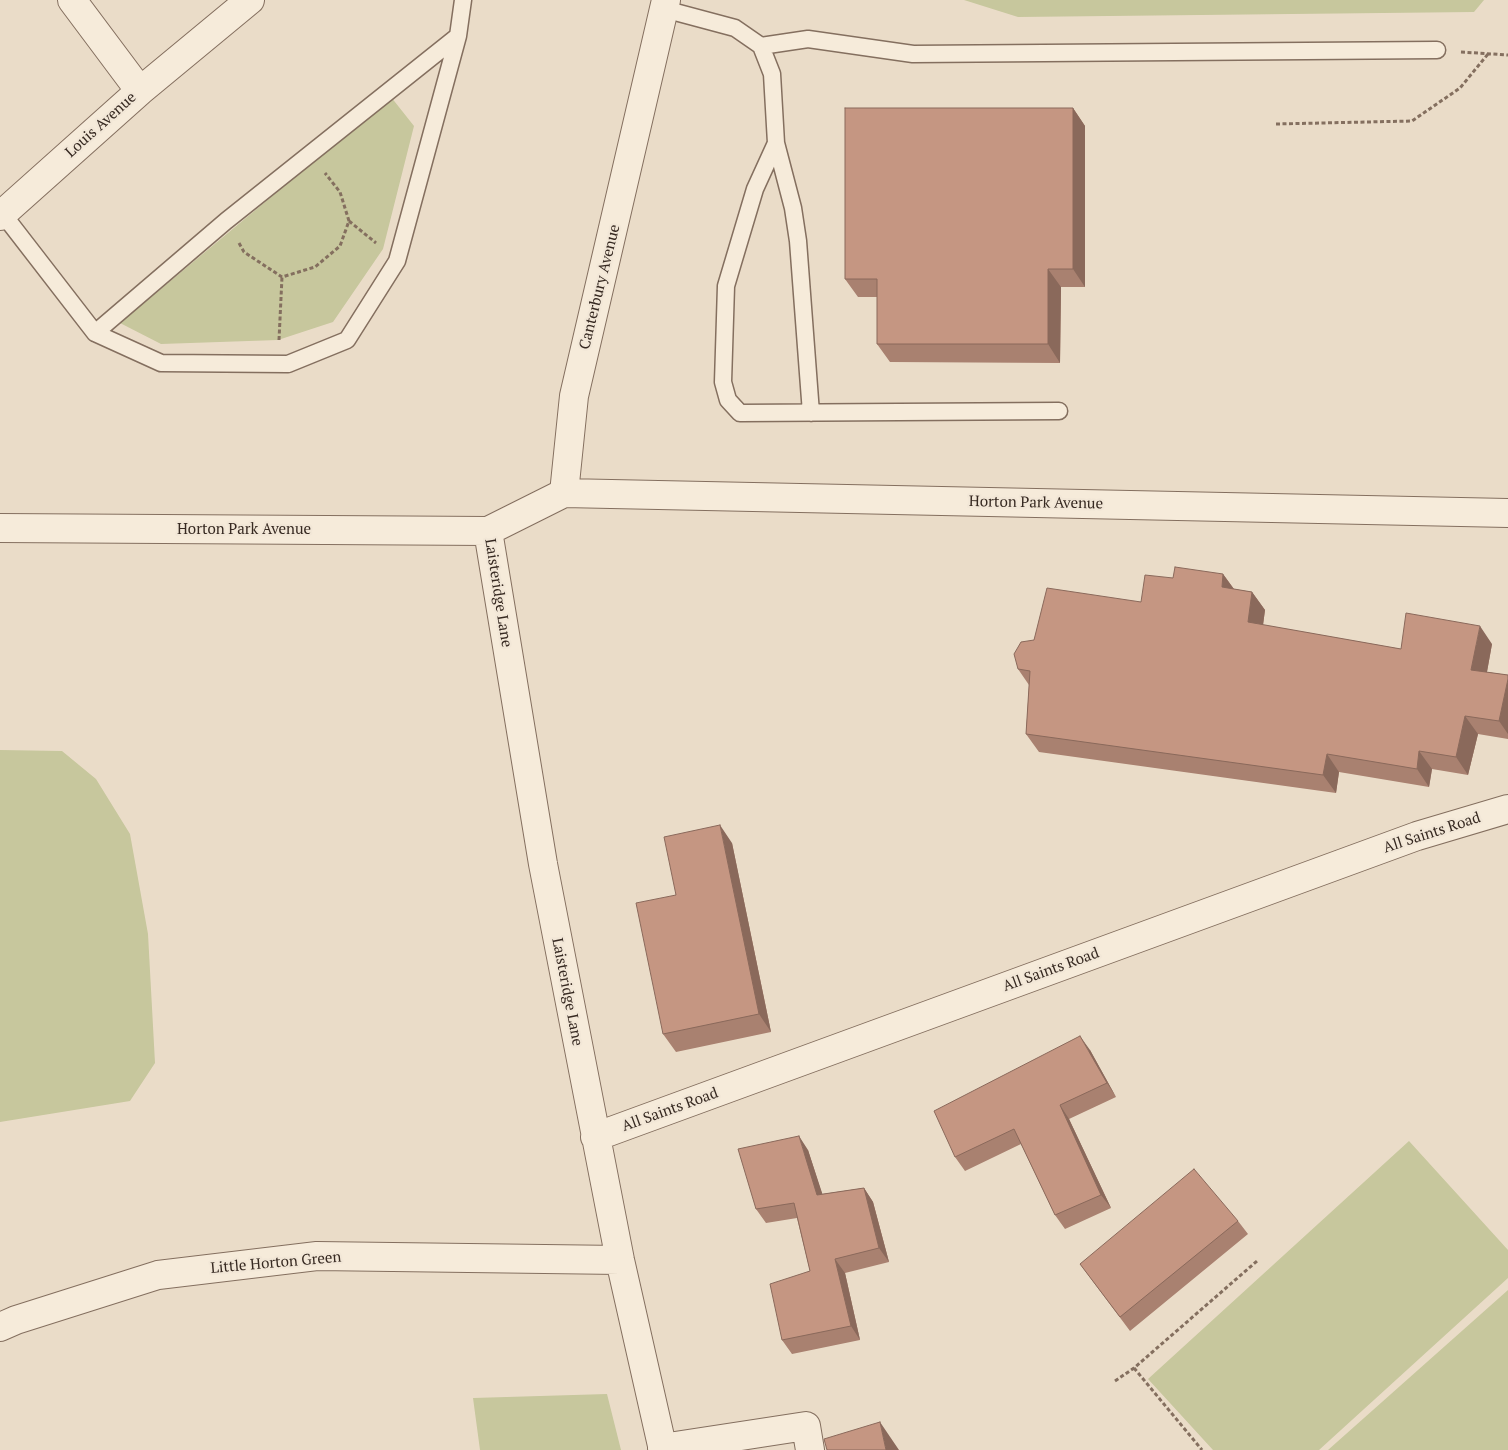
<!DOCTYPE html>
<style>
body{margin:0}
canvas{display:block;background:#eadcc8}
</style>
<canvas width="1508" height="1450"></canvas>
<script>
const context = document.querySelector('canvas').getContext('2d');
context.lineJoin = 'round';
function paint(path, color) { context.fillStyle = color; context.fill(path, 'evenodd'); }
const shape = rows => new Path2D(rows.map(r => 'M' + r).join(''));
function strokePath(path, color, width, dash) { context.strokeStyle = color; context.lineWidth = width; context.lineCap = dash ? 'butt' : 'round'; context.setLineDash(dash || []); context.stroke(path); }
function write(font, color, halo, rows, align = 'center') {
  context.font = font + ' "PT Serif",serif'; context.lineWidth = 4.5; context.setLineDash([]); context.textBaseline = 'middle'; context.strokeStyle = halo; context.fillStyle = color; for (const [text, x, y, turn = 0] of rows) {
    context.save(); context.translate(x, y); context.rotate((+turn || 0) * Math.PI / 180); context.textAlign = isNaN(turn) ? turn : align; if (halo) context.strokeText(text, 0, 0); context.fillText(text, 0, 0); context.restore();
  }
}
paint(shape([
 [964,0,1484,0,1474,12,1018,17],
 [391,97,414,126,383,249,333,322,278,340,161,344,120,323],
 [0,750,62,751,96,779,130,834,148,934,155,1063,130,1101,0,1122],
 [1409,1141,1508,1250,1508,1278,1319,1450,1213,1450,1148,1379],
 [1508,1290,1508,1450,1328,1450],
 [607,1394,621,1450,480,1450,473,1398]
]), '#c7c79d');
const service = shape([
 [664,9,735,28,761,46,772,74,776,143,793,208,798,241,811,413],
 [761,46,808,39,913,54,1437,50],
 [776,143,755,189,726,286,723,382,728,400,740,413,1059,411],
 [3,214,95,333,161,363,288,364,347,340,397,261,458,36,463,0],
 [95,333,226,221,458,36]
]);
const minor = shape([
 [140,91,250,0],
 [0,216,140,91,72,0],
 [564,493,574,396,666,0],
 [0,528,488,531,564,493,1508,513],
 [488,531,543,864,620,1260,663,1450],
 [595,1137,1417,836,1508,809],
 [0,1327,16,1320,158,1275,317,1256,620,1260],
 [662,1448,806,1426,810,1450]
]);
strokePath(service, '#846f5f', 19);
strokePath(minor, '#846f5f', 30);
strokePath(shape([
 [1461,52,1508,55],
 [1276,124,1412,121,1460,88,1488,54],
 [349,221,376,243],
 [239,243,244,252,282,277,315,267,340,246,349,221,340,192,325,173],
 [279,340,282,277],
 [1134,1368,1202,1450],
 [1115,1381,1134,1368,1257,1261]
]), '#846f5f', 3, [4, 2.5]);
strokePath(service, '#f6ebda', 16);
strokePath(minor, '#f6ebda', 28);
paint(shape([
 [1073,108,1085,126,1085,287,1061,287,1060,363,890,362,877,344,877,297,858,297,845,279],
 [1223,574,1234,589,1252,592,1265,610,1263,625,1401,649,1492,644,1487,672,1508,675,1508,739,1478,734,1468,775,1432,769,1429,787,1339,772,1336,793,1039,752,1026,734,1029,685,1018,669,1034,640,1141,602,1173,578],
 [732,843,771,1032,676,1052,663,1034,676,895],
 [1090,1050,1116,1097,1069,1119,1111,1208,1065,1229,1055,1215,1021,1144,965,1171,955,1157],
 [808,1150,822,1194,864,1188,873,1202,889,1262,845,1273,860,1340,792,1354,782,1340,810,1271,797,1218,766,1223,756,1209],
 [1238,1221,1248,1234,1130,1331,1080,1264]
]), '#a98170');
paint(shape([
 [1073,108,1085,126,1085,287,1073,269],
 [1048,269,1061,287,1060,363,1048,344],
 [1223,574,1236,592,1222,587],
 [1252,592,1265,610,1261,640,1248,622],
 [1480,626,1492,644,1484,688,1471,670],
 [1508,679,1508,734,1499,721],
 [1465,716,1478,734,1468,775,1456,757],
 [1419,751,1432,769,1429,787,1417,769],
 [1327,754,1339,772,1336,793,1323,775],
 [720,825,732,843,771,1032,759,1014],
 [1080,1036,1090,1050,1116,1097,1107,1083],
 [1060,1105,1069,1119,1111,1208,1101,1195],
 [799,1136,808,1150,827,1208,817,1195],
 [864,1188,873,1202,889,1262,879,1248],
 [835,1259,845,1273,860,1340,851,1326],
 [880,1422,899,1450,886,1450]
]), '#8a695b');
const building = shape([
 [845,108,1073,108,1073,269,1048,269,1048,344,877,344,877,279,845,279,845,108],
 [1175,567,1223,574,1222,587,1252,592,1248,622,1401,649,1406,613,1480,626,1471,670,1508,675,1508,679,1499,721,1465,716,1456,757,1419,751,1417,769,1327,754,1323,775,1026,734,1030,671,1018,669,1014,654,1021,642,1034,640,1047,588,1141,602,1145,575,1173,578,1175,567],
 [720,825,759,1014,663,1034,636,903,676,895,664,837,720,825],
 [1080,1036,1107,1083,1060,1105,1101,1195,1055,1215,1014,1129,955,1157,934,1111,1080,1036],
 [799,1136,817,1195,864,1188,879,1248,835,1259,851,1326,782,1340,770,1284,810,1271,794,1203,756,1209,738,1149,799,1136],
 [1194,1169,1238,1221,1120,1317,1080,1264,1194,1169],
 [880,1422,886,1450,827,1450,824,1439,880,1422]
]);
paint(building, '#c59682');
strokePath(building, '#8a695b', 1);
write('15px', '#362921', '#f2e7d7', [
 ["Louis Avenue",101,125,-42],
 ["Canterbury Avenue",600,287,-76],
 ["Horton Park Avenue",1036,503,1],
 ["Horton Park Avenue",244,530],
 ["Laisteridge Lane",498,593,81],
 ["All Saints Road",1432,833,-18],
 ["All Saints Road",1051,970,-20],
 ["Laisteridge Lane",567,992,79],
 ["All Saints Road",670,1110,-20],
 ["Little Horton Green",276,1263,-5]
]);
</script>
